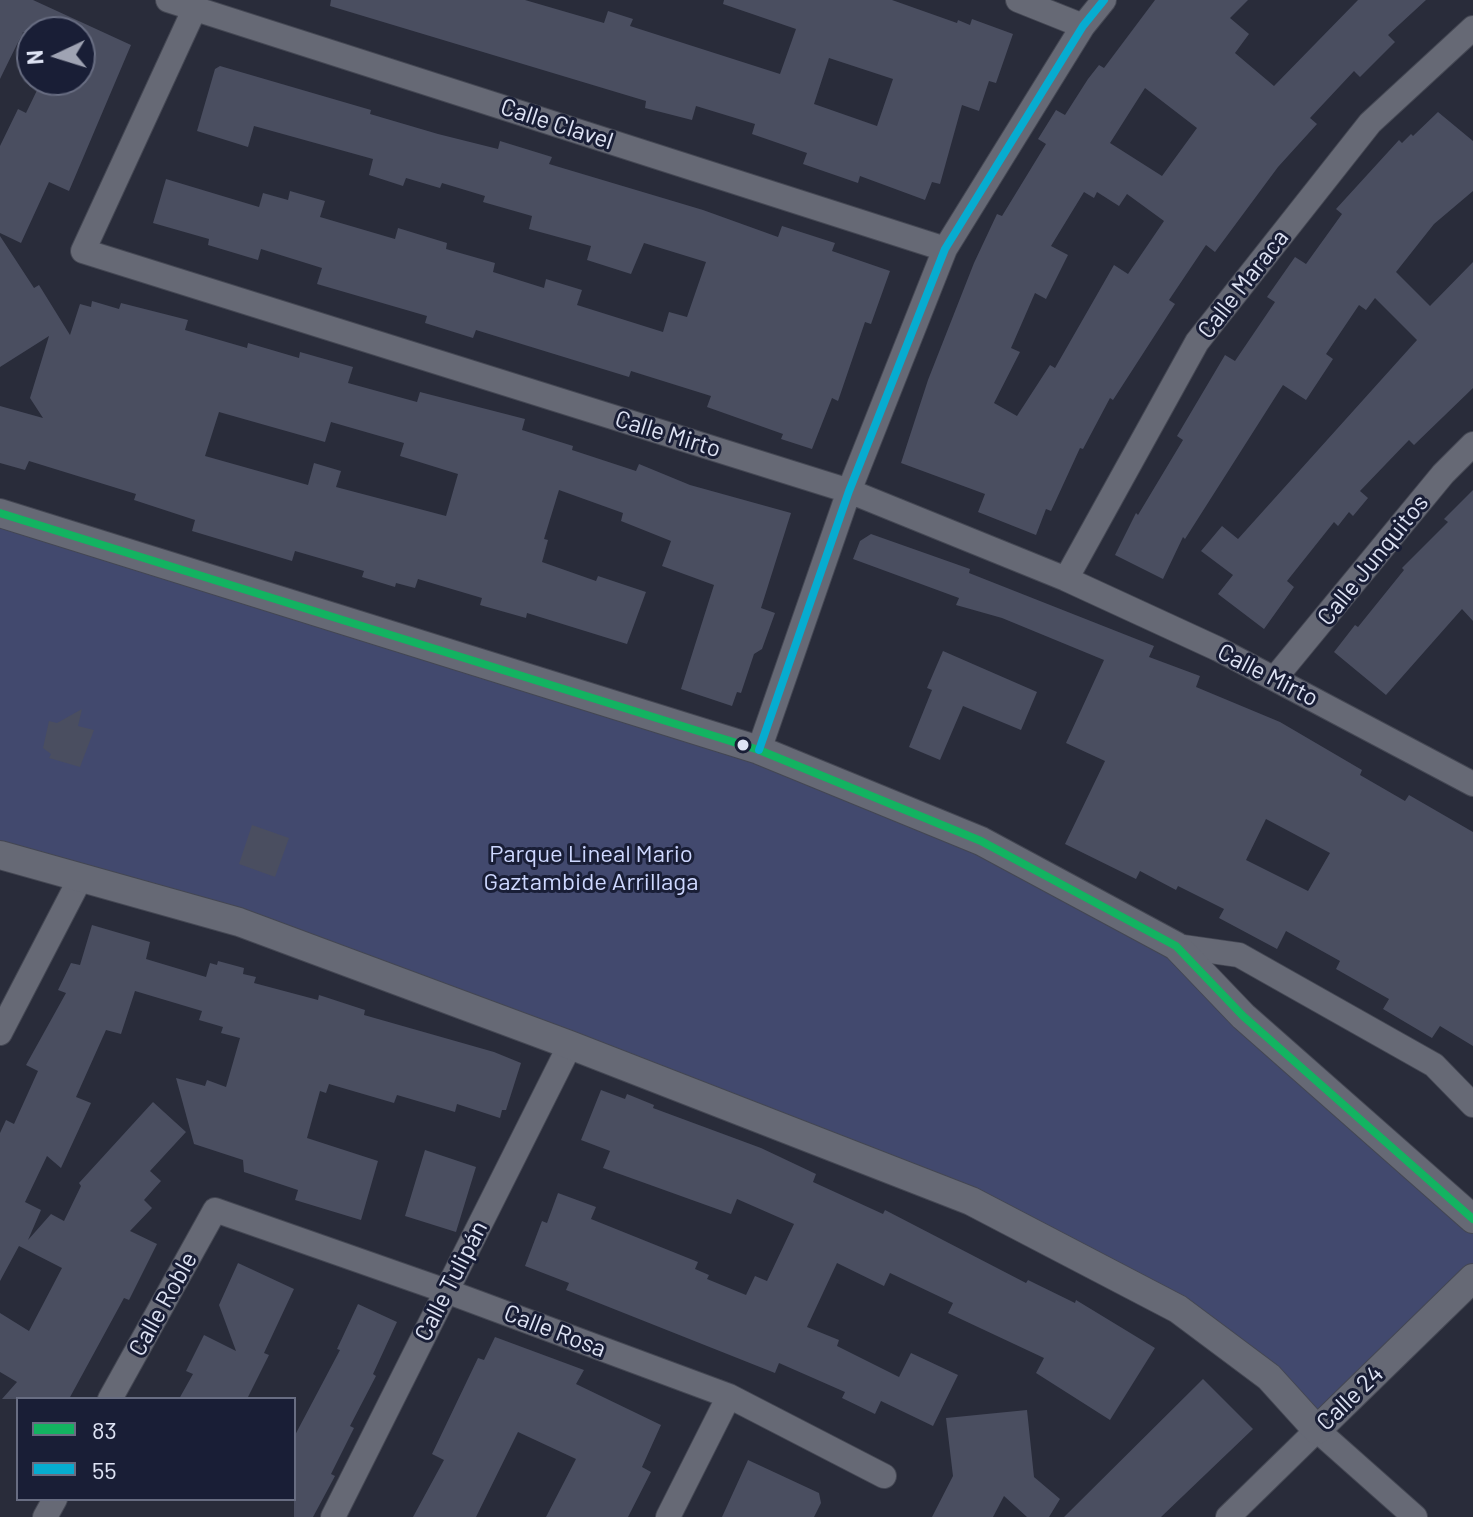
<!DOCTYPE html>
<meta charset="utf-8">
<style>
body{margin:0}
#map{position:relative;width:1473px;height:1517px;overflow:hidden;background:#292c3a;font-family:Barlow,sans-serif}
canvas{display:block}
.legend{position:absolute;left:16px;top:1397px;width:280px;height:104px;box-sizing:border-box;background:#191e36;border:2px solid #686d82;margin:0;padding:10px 14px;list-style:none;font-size:24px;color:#dee3f4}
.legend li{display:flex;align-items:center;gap:16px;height:40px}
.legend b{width:40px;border:2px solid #686d82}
.north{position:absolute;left:16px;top:16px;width:80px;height:80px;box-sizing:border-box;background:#191e36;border:2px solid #686d82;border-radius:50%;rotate:266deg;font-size:22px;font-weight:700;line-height:32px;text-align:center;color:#dee3f4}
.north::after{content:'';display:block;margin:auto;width:28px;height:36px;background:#9fa3b3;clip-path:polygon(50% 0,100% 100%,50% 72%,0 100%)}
</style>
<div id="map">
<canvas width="1473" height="1517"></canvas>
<ul class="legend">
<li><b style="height:10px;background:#13b361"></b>83</li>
<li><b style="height:10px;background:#06acd0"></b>55</li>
</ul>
<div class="north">N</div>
</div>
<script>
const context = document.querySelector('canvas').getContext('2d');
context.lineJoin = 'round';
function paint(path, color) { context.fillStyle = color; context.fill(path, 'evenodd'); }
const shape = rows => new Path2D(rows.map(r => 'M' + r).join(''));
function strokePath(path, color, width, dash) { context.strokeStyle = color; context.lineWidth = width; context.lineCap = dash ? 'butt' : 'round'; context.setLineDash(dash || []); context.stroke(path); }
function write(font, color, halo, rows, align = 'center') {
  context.font = font + ' Barlow,sans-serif'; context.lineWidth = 6; context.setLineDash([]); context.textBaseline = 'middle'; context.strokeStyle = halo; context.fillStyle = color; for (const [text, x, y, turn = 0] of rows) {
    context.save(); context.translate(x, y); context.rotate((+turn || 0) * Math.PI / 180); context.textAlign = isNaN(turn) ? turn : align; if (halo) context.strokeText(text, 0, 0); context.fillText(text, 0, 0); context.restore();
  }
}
paint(shape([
 [0,513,759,750,1176,946,1473,1218,1473,1278,1317,1430,1269,1377,971,1201,570,1045,0,855]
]), '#42496e');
paint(shape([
 [0,0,33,0,131,45,69,191,49,182,21,243,0,233,0,146,18,109,26,113,42,80,80,80,80,32,23,32,0,79],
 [331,0,525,0,604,23,608,11,633,19,630,26,780,74,796,29,723,4,724,0,892,0,957,23,958,20,970,25,972,19,1013,34,996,83,989,81,979,111,962,105,940,184,932,182,925,200,860,176,858,183,803,164,807,153,752,134,755,124,696,106,692,120,645,108,646,101,330,6],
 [829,58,893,79,877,126,814,104],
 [1155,0,1248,0,1230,18,1249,34,1235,53,1274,86,1358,0,1426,0,1388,35,1395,42,1360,77,1354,71,1310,118,1317,124,1278,167,1215,252,1206,245,1169,300,1175,304,1113,400,1110,398,1083,449,1080,448,1051,511,1046,509,1036,535,978,512,985,494,901,463,928,380,974,263,997,214,1002,216,1046,144,1038,139,1056,110,1065,115,1088,79,1099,65,1104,68],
 [1145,88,1197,128,1162,176,1110,143],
 [1084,192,1094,198,1097,192,1119,206,1127,194,1164,221,1128,274,1114,265,1055,368,1050,365,1017,416,994,403,1020,352,1011,348,1035,293,1046,299,1068,255,1051,246],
 [220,66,371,110,370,114,438,134,498,149,500,141,552,157,549,164,703,210,778,237,782,226,835,243,832,251,890,271,871,324,865,322,838,401,832,398,812,449,781,439,783,434,707,407,711,396,631,371,629,377,476,330,473,338,425,323,427,316,317,284,322,268,261,249,258,260,208,245,209,239,153,223,166,179,259,207,263,193,288,200,290,191,325,201,320,217,395,239,398,228,447,243,446,249,495,263,493,272,544,288,546,279,582,290,577,305,663,332,669,312,687,317,706,262,644,243,631,274,587,260,591,246,529,229,532,216,483,202,485,196,442,183,440,188,406,178,403,186,369,175,373,159,254,126,248,147,197,131,215,69],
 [1438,112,1473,141,1473,191,1434,224,1396,272,1430,306,1473,262,1473,388,1414,445,1409,440,1360,491,1368,498,1353,516,1349,512,1338,526,1334,522,1287,581,1294,587,1264,629,1218,594,1233,575,1201,551,1222,526,1238,539,1417,340,1375,298,1366,310,1359,305,1326,354,1333,359,1306,400,1283,385,1185,539,1183,537,1163,579,1115,555,1136,513,1138,515,1183,440,1177,436,1225,355,1235,361,1275,302,1267,297,1295,257,1306,264,1342,214,1336,209,1399,140,1402,143,1411,134,1413,136],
 [0,236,34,288,39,285,70,335,80,304,91,307,92,301,119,309,121,303,188,320,185,330,247,348,248,343,299,358,300,352,353,367,348,383,417,402,420,392,525,419,522,430,573,446,572,450,636,471,639,464,690,485,791,513,761,608,775,613,762,649,754,654,741,693,737,692,732,706,681,689,714,585,662,566,671,541,621,521,623,513,559,490,544,539,548,540,542,562,596,581,598,576,646,592,627,644,527,613,526,618,480,605,482,598,418,579,415,588,396,583,395,587,362,577,364,571,295,551,292,561,192,531,195,520,134,500,136,494,29,461,25,470,0,463,0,406,43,418,30,398,49,336,0,367],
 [219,412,325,442,331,422,404,443,400,456,458,474,446,516,336,487,341,471,314,463,308,485,205,456],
 [1473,490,1473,621,1462,609,1386,695,1334,652,1355,625,1358,627,1404,570,1402,568,1448,522,1444,519],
 [871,534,970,569,969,573,1154,646,1149,657,1200,676,1196,687,1280,722,1362,770,1360,775,1405,801,1409,795,1473,832,1473,1046,1440,1026,1432,1038,1383,1009,1389,999,1336,969,1340,961,1286,931,1277,949,1219,918,1224,909,1178,886,1176,890,1140,871,1136,879,1065,844,1105,761,1066,743,1104,660,1002,618,956,605,959,598,853,559,860,541],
 [1266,819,1330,853,1308,891,1246,860],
 [943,651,1037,692,1021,730,963,706,940,760,909,747,932,690,927,688],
 [82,709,78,726,94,730,80,767,49,758,51,754,43,748,49,721,57,723],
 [252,825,289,838,275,877,239,864],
 [92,925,150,942,146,959,206,977,210,963,217,965,218,961,244,968,243,974,256,977,254,983,318,1000,319,995,365,1010,364,1015,494,1052,521,1063,506,1110,502,1110,500,1118,457,1104,455,1112,397,1095,394,1103,329,1084,326,1093,320,1091,307,1138,378,1161,361,1220,295,1200,298,1190,244,1172,243,1160,194,1144,176,1078,205,1086,207,1080,226,1087,240,1038,221,1033,223,1027,199,1020,202,1011,135,991,121,1034,106,1030,76,1097,91,1103,61,1168,47,1156,25,1202,41,1210,28,1240,51,1214,64,1221,81,1186,79,1183,153,1102,186,1132,150,1171,161,1181,144,1200,152,1208,130,1231,157,1244,129,1300,124,1298,69,1399,2,1399,17,1382,0,1372,0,1313,29,1331,62,1268,19,1246,0,1281,0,1133,6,1120,14,1124,38,1071,26,1065,66,993,58,990,71,963,80,965],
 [601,1090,625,1099,627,1094,654,1105,653,1108,761,1148,816,1174,813,1182,883,1214,885,1210,1026,1283,1028,1280,1075,1303,1076,1300,1155,1348,1110,1420,1036,1373,1044,1358,948,1313,953,1303,890,1273,884,1286,837,1263,807,1327,839,1340,837,1346,899,1377,911,1353,958,1375,933,1426,881,1401,875,1414,842,1398,845,1392,779,1363,775,1373,566,1290,569,1283,525,1266,542,1221,547,1223,558,1193,596,1207,591,1219,698,1262,695,1269,709,1275,707,1279,746,1295,755,1276,767,1281,794,1224,737,1199,731,1214,603,1168,610,1151,581,1140],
 [425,1150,476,1167,456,1232,405,1216],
 [238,1263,294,1289,264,1353,269,1355,247,1399,179,1399,193,1374,186,1371,204,1335,236,1351,219,1305],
 [358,1304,397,1322,373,1374,376,1376,350,1426,354,1428,331,1474,335,1476,313,1517,294,1517,294,1437,340,1350,337,1349],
 [495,1337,584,1370,576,1384,661,1425,642,1467,651,1472,628,1517,546,1517,576,1459,518,1432,476,1517,413,1517,444,1460,432,1454,478,1358,484,1360],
 [1203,1379,1253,1429,1161,1517,1064,1517],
 [1027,1410,1034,1477,1060,1499,1049,1517,1027,1517,1004,1496,993,1517,932,1517,953,1476,946,1418],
 [748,1460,819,1493,821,1503,814,1517,722,1517]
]), '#4a4e60');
const minor = shape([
 [168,0,945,249],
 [1018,0,1083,26],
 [195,8,83,251,849,491,1066,579,1218,649,1473,784],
 [1066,579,1197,342,1370,123,1473,28],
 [1275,678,1443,474,1473,444],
 [759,750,849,491,945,249,1083,26,1104,0],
 [1176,946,1239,955,1434,1065,1473,1105],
 [0,1033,80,879],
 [110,1399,215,1210,446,1291,729,1396,884,1476],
 [45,1517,55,1499],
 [333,1517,570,1045],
 [668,1517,729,1396],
 [1228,1517,1317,1430,1415,1517]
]);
const tertiary = shape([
 [0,513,759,750,981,841,1176,946,1243,1016,1473,1219],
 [0,855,239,922,570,1045,971,1201,1178,1309,1269,1377,1317,1430,1473,1278]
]);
strokePath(minor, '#444753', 26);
strokePath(tertiary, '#444753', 30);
strokePath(minor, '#666975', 24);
strokePath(tertiary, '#666975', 28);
strokePath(shape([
 [0,513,759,750,981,841,1176,946,1243,1016,1473,1219]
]), '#13b361', 8);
strokePath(shape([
 [759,750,849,491,945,249,1083,26,1104,0]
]), '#06acd0', 8);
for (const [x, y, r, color] of [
 [743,745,7,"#dee3f4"]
]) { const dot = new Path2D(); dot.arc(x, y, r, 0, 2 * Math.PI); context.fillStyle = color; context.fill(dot); strokePath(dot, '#191e36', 3); }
write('24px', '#dee3f4', '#191e36', [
 ["Calle Clavel",557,124,18],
 ["Calle Maraca",1243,284,-52],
 ["Calle Mirto",668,434,17],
 ["Calle Junquitos",1373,560,-51],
 ["Calle Mirto",1268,675,27],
 ["Calle Tulipán",451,1281,-63],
 ["Calle Roble",163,1304,-61],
 ["Calle Rosa",555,1331,21],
 ["Calle 24",1350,1398,-44]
]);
write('24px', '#ced8ff', '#191e36', [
 ["Parque Lineal Mario",591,854],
 ["Gaztambide Arrillaga",591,882]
]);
</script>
